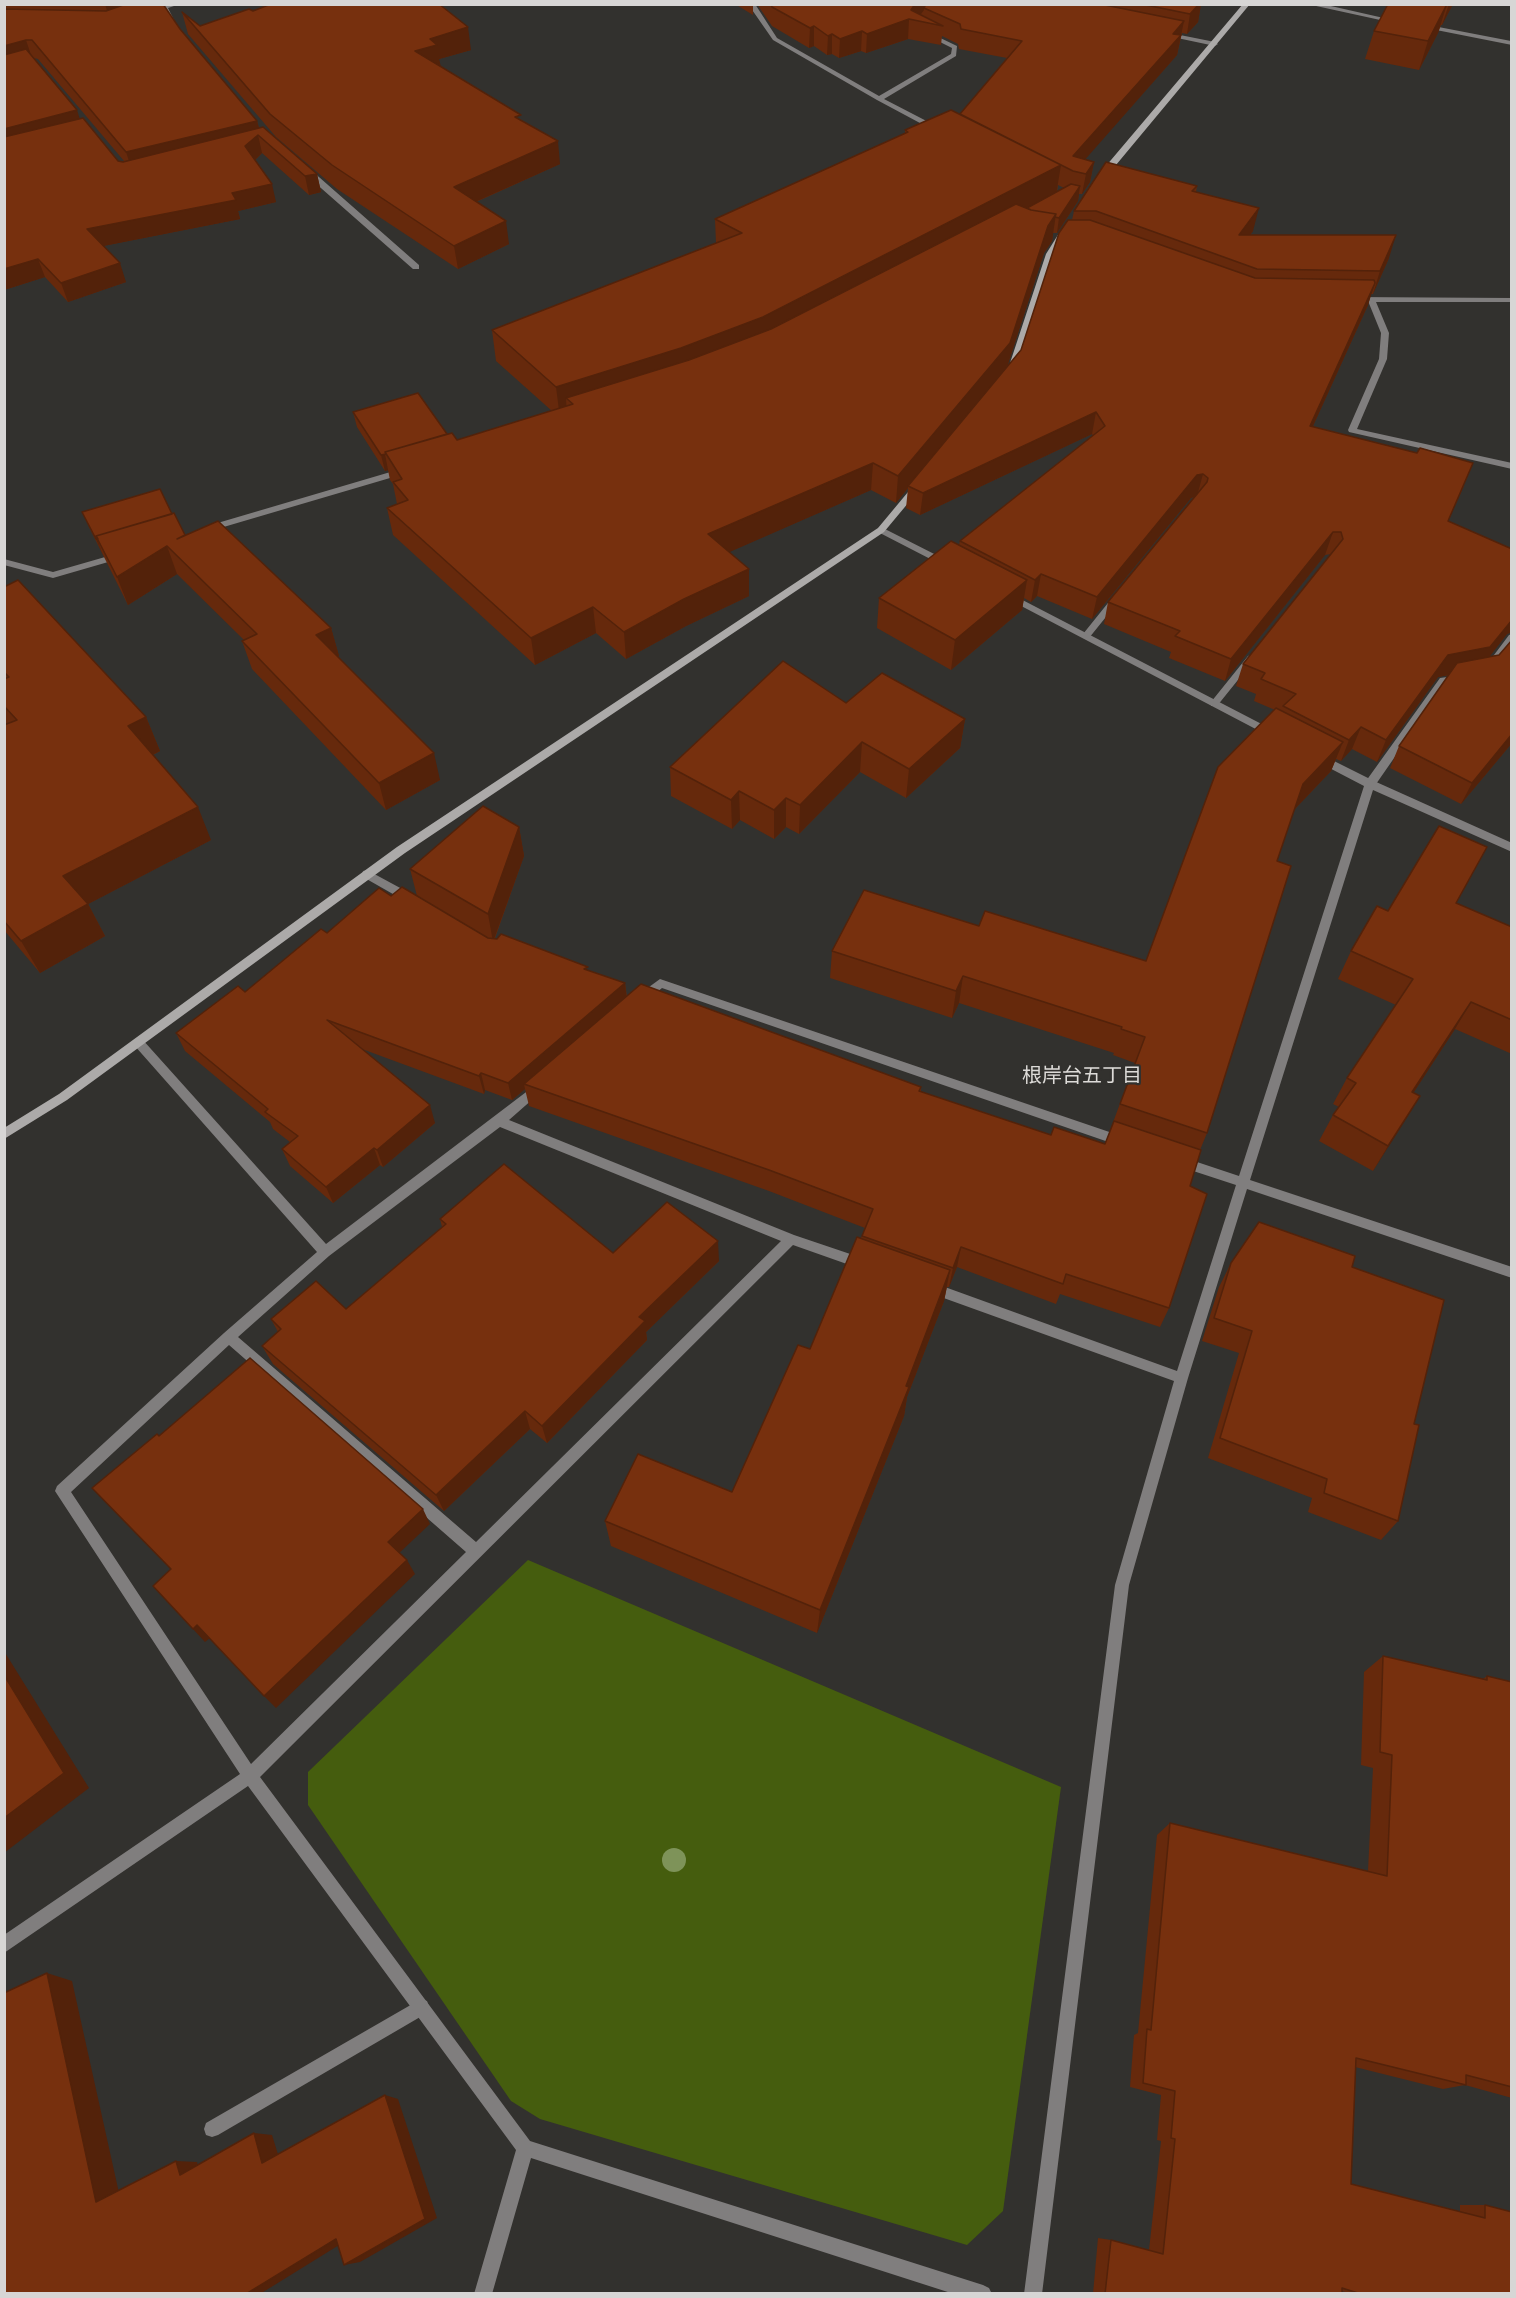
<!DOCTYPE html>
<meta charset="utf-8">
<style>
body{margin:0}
#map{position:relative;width:1516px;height:2298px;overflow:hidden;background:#32312e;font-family:"Sofia Sans Condensed",sans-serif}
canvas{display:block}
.frame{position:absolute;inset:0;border:6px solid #d7d6d5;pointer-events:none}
</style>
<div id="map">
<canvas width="1516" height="2298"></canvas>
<div class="frame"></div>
</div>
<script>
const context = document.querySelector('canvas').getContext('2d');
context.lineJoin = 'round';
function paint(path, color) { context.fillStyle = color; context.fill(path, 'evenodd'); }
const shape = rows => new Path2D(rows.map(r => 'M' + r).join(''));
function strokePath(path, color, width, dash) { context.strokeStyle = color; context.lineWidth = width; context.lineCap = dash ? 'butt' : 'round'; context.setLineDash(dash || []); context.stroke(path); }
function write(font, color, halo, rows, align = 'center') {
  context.font = font + ' "Sofia Sans Condensed","Noto Sans JP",sans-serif'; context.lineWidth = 4.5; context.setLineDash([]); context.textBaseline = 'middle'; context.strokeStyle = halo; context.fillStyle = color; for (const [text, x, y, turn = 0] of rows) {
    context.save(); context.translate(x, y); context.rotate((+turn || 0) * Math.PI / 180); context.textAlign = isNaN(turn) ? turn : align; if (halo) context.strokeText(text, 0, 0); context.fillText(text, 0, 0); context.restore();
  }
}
paint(shape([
 [528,1560,1061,1787,1003,2211,967,2245,540,2119,511,2101,308,1805,308,1772]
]), '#455d0e');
paint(shape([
 [1165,32,1215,42,1218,44,1215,46,1163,35,1162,34,1165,32],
 [1115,597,1118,598,1118,602,1089,638,1083,638,1083,634,1112,598,1115,597],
 [1512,634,1512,644,1491,671,1485,671,1485,667,1509,635,1512,634],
 [1251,655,1254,656,1254,660,1217,706,1211,706,1211,702,1248,656,1251,655],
 [1462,675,1465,676,1465,680,1446,683,1374,787,1366,787,1365,784,1366,781,1440,678,1462,675],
 [367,870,415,896,416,899,415,902,407,902,363,877,362,874,363,871,367,870],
 [421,1999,427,2001,429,2007,427,2013,218,2135,212,2137,206,2135,204,2129,206,2123,421,1999]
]), '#807e7e');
paint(shape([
 [166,4,180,4,168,8,175,22,171,22,161,7,166,4],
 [748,4,755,4,777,38,879,96,951,54,952,48,926,35,926,33,930,33,957,46,956,56,884,99,940,128,933,130,877,100,773,40,748,4],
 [1307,4,1322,4,1397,21,1394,23,1307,4],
 [1423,24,1511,41,1512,45,1421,27,1420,26,1423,24],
 [305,170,311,170,419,265,419,269,413,269,305,174,305,170],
 [1351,297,1512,298,1512,302,1376,302,1389,333,1387,359,1357,429,1512,463,1512,469,1349,432,1348,430,1379,359,1381,333,1368,301,1351,301,1351,297],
 [404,468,407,469,407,473,210,531,207,532,202,529,204,527,404,468],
 [881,527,948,561,950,563,945,566,942,565,878,532,878,528,881,527],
 [119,553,122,554,122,558,53,578,4,565,4,559,53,572,119,553],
 [1009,593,1277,732,1278,734,1273,737,1269,736,1006,598,1006,594,1009,593],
 [1320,754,1374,781,1512,843,1512,852,1373,790,1250,1180,1512,1267,1512,1278,1247,1189,1188,1378,1129,1585,1042,2294,1024,2294,1115,1585,1174,1381,927,1292,925,1288,927,1284,931,1282,1177,1371,1236,1185,1178,1166,1176,1162,1178,1158,1182,1157,1239,1176,1364,786,1316,761,1315,758,1320,754],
 [660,979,1127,1138,1129,1142,1127,1146,1123,1147,662,988,646,1001,638,1001,636,998,638,995,660,979],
 [138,1037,142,1039,326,1244,538,1083,542,1085,544,1088,542,1091,509,1120,794,1235,865,1259,867,1263,865,1267,861,1269,793,1245,260,1777,530,2141,983,2285,989,2288,992,2294,954,2294,531,2158,492,2294,474,2294,516,2150,248,1786,4,1953,4,1935,240,1774,55,1491,57,1486,224,1333,317,1252,134,1045,132,1042,138,1037],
 [500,1127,781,1241,476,1542,238,1337,329,1256,500,1127],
 [229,1345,466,1552,251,1764,71,1492,229,1345]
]), '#807e7e');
paint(shape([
 [1243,4,1250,4,1106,177,1100,177,1100,173,1243,4],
 [1061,230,1068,232,1054,254,1016,369,1009,371,1008,369,1046,254,1061,230],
 [916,485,919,486,919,490,884,532,405,853,67,1100,4,1139,4,1128,59,1094,397,847,878,528,913,486,916,485]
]), '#acaaa9');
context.fillStyle = '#7e9359';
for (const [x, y] of [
 [674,1860]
]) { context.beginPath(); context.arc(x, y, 12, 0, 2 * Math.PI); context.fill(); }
paint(shape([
 [4,4,163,4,180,29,257,121,259,128,317,174,321,192,309,195,262,153,255,160,276,202,238,211,240,219,103,246,126,282,68,302,45,277,4,290,7,9,4,7],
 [34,58,38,59,124,161,118,161,80,119],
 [735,4,753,4,753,15],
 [757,4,1201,4,1198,22,1187,34,1182,33,1177,55,1085,159,1094,162,1090,182,1082,194,1079,194,1078,201,1057,233,1053,233,1052,241,1044,253,1007,367,1021,350,1072,220,1074,211,1197,186,1196,192,1253,231,1250,235,1389,258,1373,294,1371,294,1368,305,1313,426,1464,486,1448,521,1512,549,1512,632,1507,634,1489,657,1499,655,1512,640,1512,743,1461,804,1390,768,1399,746,1449,675,1438,677,1377,762,1352,749,1341,761,1336,759,1331,771,1294,810,1277,861,1207,1133,1200,1150,1190,1186,1169,1308,1160,1327,1060,1294,1056,1304,957,1267,949,1287,947,1287,944,1301,907,1397,904,1416,817,1633,611,1546,605,1521,732,1492,810,1349,861,1238,865,1228,769,1191,529,1106,525,1089,512,1100,485,1090,484,1094,362,1049,435,1123,383,1167,380,1165,333,1203,290,1166,282,1149,290,1142,273,1129,270,1122,185,1051,176,1033,245,992,327,933,391,896,417,896,410,869,519,827,524,856,495,938,625,983,627,997,921,1087,921,1092,1051,1135,1105,1144,1135,1063,1113,1055,1114,1053,959,1003,952,1018,830,978,832,951,979,926,1146,961,1275,710,1254,701,1256,694,1236,686,1243,664,1331,554,1325,555,1225,681,1169,658,1171,652,1104,624,1108,602,1194,497,1191,498,1092,619,1037,596,1031,602,1024,598,1022,610,951,670,877,628,879,598,959,545,960,541,1093,436,1092,434,920,515,906,508,908,488,896,503,871,490,729,552,749,569,749,596,686,626,626,659,596,633,535,665,393,535,387,508,397,504,393,484,390,480,388,470,385,471,357,427,353,412,447,434,457,440,552,411,496,361,492,330,716,243,715,219,905,133,905,130,960,114,1007,58,959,49,958,44,942,36,941,45,908,39,866,53,861,51,839,58,832,54,827,55,814,46,809,48,772,26],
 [1058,185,1064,188,1057,192],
 [1388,4,1453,4,1442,25,1441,25,1438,33,1419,70,1365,59,1374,31],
 [253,11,471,50,439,59,440,67,521,121,560,164,476,202,509,244,458,269,337,189,276,137,188,34,182,12,200,26],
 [82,512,172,514,185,536,331,628,339,656,338,656,440,780,386,810,252,669,242,641,244,640,177,574,128,605,89,527],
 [4,587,146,717,160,751,153,755,211,840,88,904,105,936,40,973,4,930,4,725,7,724,4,721],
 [846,703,965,719,960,748,906,798,860,772,799,834,786,827,774,839,740,820,732,829,671,796,670,767],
 [1472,875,1456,903,1512,927,1512,1054,1455,1029,1413,1093,1420,1096,1373,1171,1319,1141,1333,1115,1339,1107,1333,1104,1347,1078,1396,1005,1338,979,1351,951,1388,911],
 [440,1219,613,1253,719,1261,646,1332,647,1340,547,1443,530,1429,444,1511,273,1364,262,1346,278,1332,271,1319,346,1309,442,1227],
 [1231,1263,1352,1267,1414,1424,1398,1521,1381,1540,1308,1512,1312,1498,1208,1458,1239,1353,1202,1341,1219,1287],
 [1383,1656,1483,1679,1487,1676,1512,1682,1512,2098,1465,2085,1443,2089,1355,2067,1351,2184,1460,2212,1460,2205,1485,2205,1512,2294,1351,2294,1342,2291,1342,2294,1093,2294,1098,2238,1111,2240,1149,2250,1161,2141,1157,2140,1161,2095,1130,2087,1134,2035,1138,2033,1157,1835,1170,1823,1368,1871,1373,1768,1361,1765,1364,1672]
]), '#66290c');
paint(shape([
 [105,4,153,4,110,21],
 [915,4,928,4,924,8,924,10,916,21,911,10],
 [1199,4,1201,4,1198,22,1187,34,1190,14],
 [1447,4,1438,33,1419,70,1428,41],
 [1449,4,1453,4,1442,25],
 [909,19,908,39,866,53,867,34],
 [1184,21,1177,55,1075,171,1073,156,1173,34],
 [814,26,814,46,809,48,810,28],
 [468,27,471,50,439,59,441,67,415,51,430,39],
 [862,31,861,51,839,58,840,39],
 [832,34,832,54,827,55,828,36],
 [26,40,32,58,4,66,4,46],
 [77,110,83,129,4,150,4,129],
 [257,121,262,138,258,135,262,153,250,165,132,170,126,152],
 [558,141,560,164,457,210,454,187],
 [1094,162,1090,182,1082,194,1086,174],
 [1061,165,1056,195,763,348,573,404,566,398,567,415,560,418,556,387],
 [317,174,321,192,309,195,305,176],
 [272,184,276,202,238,211,240,219,93,248,87,229,232,193],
 [1080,186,1078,201,1057,233,1059,218],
 [1259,208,1253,231,1234,258,1239,235],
 [1056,214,1052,241,1044,253,1006,370,908,486,908,488,896,503,898,476],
 [506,221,509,244,458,269,454,246],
 [1396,235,1389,258,1373,294,1380,271],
 [38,259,45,277,4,290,4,269],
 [120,263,126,282,68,302,61,283],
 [1375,283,1368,305,1303,448,1310,426],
 [1096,412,1092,434,920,515,923,493],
 [385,454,388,470,385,471,381,455],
 [873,463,871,490,709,561,708,534],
 [1203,474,1197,496,1191,498,1092,619,1097,597,1197,475],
 [1333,532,1325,555,1225,681,1231,659],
 [96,539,97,539,103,555],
 [167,546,177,574,128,605,117,577],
 [749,569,749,596,686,626,626,659,624,632,684,599],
 [1041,574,1037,596,1031,602,1035,580],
 [1027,580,1022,610,951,670,955,640],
 [593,607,596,633,535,665,531,638],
 [1512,620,1511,632,1507,634,1480,669,1438,677,1377,762,1386,740,1448,655],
 [331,628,339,656,324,663,316,635],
 [146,717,160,751,142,760,128,726],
 [965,719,960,748,906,798,909,769],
 [1361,727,1352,749,1341,761,1349,740],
 [1512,734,1512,743,1461,804,1472,783],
 [862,742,860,772,799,834,800,805],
 [1343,742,1331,771,1292,812,1303,784],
 [434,753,440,780,386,810,379,783],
 [739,791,740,820,732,829,731,800],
 [786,798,786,827,774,839,774,810],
 [198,807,211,840,88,904,105,936,40,973,21,941,63,876],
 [519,827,524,856,493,942,488,914],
 [963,976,959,1003,952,1018,956,991],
 [625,983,627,1002,524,1084,525,1089,512,1100,508,1083],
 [1471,1002,1455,1029,1397,1118,1412,1092],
 [481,1073,485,1090,484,1094,479,1076],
 [1420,1096,1404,1122,1373,1171,1388,1146],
 [430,1105,435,1123,383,1167,377,1150],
 [374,1148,380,1165,333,1203,326,1187],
 [718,1241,719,1261,646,1332,647,1340,547,1443,542,1426,639,1317],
 [961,1247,957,1267,949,1287,953,1268],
 [950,1270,944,1301,907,1397,904,1416,817,1633,820,1610],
 [525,1411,530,1429,444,1511,436,1495],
 [423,1509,430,1524,396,1556,388,1542],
 [407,1560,415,1574,276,1708,264,1696],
 [197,1625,210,1638,205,1642,193,1629],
 [4,1651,89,1788,4,1853],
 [47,1973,72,1981,121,2202,96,2202],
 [385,2095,398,2099,437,2218,360,2262,344,2265],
 [254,2133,272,2135,281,2164,262,2163],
 [176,2161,197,2162,201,2176,180,2175],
 [352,2237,260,2294,240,2294,336,2239]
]), '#53220a');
const building = shape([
 [126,4,163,4,180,29,257,121,126,152,32,40,26,40,4,46,4,9,106,11,126,4],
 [271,4,439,4,468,27,430,39,437,45,415,51,521,115,515,117,558,141,454,187,506,221,454,246,332,165,270,114,182,12,200,26,249,9,253,11,271,4],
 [771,4,915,4,911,10,943,26,909,19,867,34,862,31,840,39,832,34,828,36,814,26,810,28,772,7,771,4],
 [926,4,1100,4,1184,21,1173,34,1181,35,1073,156,1094,162,1086,174,1073,171,960,114,1022,41,961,29,960,24,924,8,926,4],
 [1141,4,1199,4,1190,14,1141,4],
 [1388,4,1447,4,1428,41,1374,31,1388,4],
 [26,49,77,110,4,129,4,55,26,49],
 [951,110,1061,165,763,317,681,348,556,387,492,330,742,233,715,219,908,132,905,130,951,110],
 [83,118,118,161,123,162,263,127,317,174,305,176,258,135,245,146,272,184,232,193,236,200,87,229,120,263,61,283,38,259,4,269,4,137,83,118],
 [1106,162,1197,186,1192,191,1259,208,1239,235,1396,235,1380,271,1257,269,1096,211,1074,211,1106,162],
 [1071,184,1080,186,1059,218,1055,217,1056,214,1031,210,1027,208,1071,184],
 [1016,204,1031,210,1056,214,1048,226,1010,343,898,476,873,463,708,534,749,569,684,599,624,632,593,607,531,638,387,508,408,500,393,482,402,479,385,452,452,433,457,440,573,404,566,398,689,360,771,329,1016,204],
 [1068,220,1090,220,1255,278,1374,280,1375,283,1310,426,1417,453,1420,448,1473,463,1448,521,1512,549,1512,620,1490,647,1448,655,1386,740,1361,727,1349,740,1283,706,1296,694,1261,679,1265,673,1243,664,1343,539,1341,532,1333,532,1231,659,1175,636,1180,631,1108,602,1207,482,1208,478,1203,474,1197,475,1097,597,1041,574,1035,580,960,541,1105,426,1096,412,923,493,908,486,1021,350,1059,233,1068,220],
 [418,393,447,434,385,452,386,454,381,455,353,412,418,393],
 [160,489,172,514,96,536,98,539,96,539,82,512,160,489],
 [174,513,185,535,177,539,218,521,331,628,316,635,434,753,379,783,242,641,257,634,167,546,117,577,96,536,174,513],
 [951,541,1027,580,955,640,879,598,951,541],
 [18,580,146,717,128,726,198,807,63,876,88,904,21,941,4,921,4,725,17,720,4,706,4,679,9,677,4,672,4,587,18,580],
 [1512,640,1512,734,1472,783,1399,746,1457,663,1499,655,1512,640],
 [783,661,846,703,882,673,965,719,909,769,862,742,800,805,786,798,774,810,739,791,731,800,670,767,783,661],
 [1276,708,1343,742,1303,784,1277,861,1291,866,1207,1133,1120,1104,1145,1037,1121,1029,1122,1027,963,976,956,991,832,951,864,890,979,926,985,911,1146,961,1218,767,1276,708],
 [483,806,519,827,488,914,410,869,483,806],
 [1439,826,1487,847,1456,903,1512,927,1512,1020,1471,1002,1412,1092,1420,1096,1388,1146,1333,1115,1356,1083,1347,1078,1413,979,1351,951,1377,906,1388,911,1439,826],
 [402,887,488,938,497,939,501,934,588,967,584,969,625,983,508,1083,481,1073,479,1076,327,1020,430,1105,377,1150,374,1148,326,1187,282,1149,298,1136,265,1112,268,1109,176,1033,238,986,245,992,321,929,327,933,379,888,391,896,402,887],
 [641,984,921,1087,919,1091,1051,1135,1054,1127,1105,1144,1114,1121,1201,1150,1190,1186,1207,1194,1169,1308,1066,1274,1063,1284,961,1247,953,1268,862,1236,873,1209,769,1170,524,1084,641,984],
 [504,1164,613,1253,667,1202,718,1241,639,1317,645,1321,542,1426,525,1411,436,1495,262,1346,281,1329,271,1319,316,1281,346,1309,446,1224,440,1219,504,1164],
 [1259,1222,1355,1256,1352,1267,1444,1300,1414,1424,1419,1425,1398,1521,1324,1493,1327,1479,1220,1438,1252,1331,1214,1318,1231,1263,1259,1222],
 [857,1237,950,1270,906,1386,909,1387,820,1610,605,1521,638,1454,732,1492,798,1345,810,1349,857,1237],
 [250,1358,423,1509,388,1542,407,1560,264,1696,197,1625,193,1629,153,1586,171,1569,92,1488,157,1434,159,1436,250,1358],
 [1383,1656,1487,1680,1487,1676,1512,1682,1512,2087,1466,2075,1466,2085,1356,2058,1351,2184,1485,2218,1485,2205,1512,2212,1512,2294,1361,2294,1342,2288,1342,2294,1105,2294,1111,2240,1163,2254,1175,2139,1171,2138,1175,2091,1143,2083,1147,2029,1151,2030,1170,1823,1387,1876,1392,1755,1380,1752,1383,1656],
 [4,1675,64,1773,4,1818,4,1675],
 [47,1973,96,2202,176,2161,180,2175,254,2133,262,2163,385,2095,425,2219,344,2265,336,2239,246,2294,4,2294,4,1993,47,1973]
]);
paint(building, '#77300e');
strokePath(building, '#53220a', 1.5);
write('20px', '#dddbd8', '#32312e', [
 ["根岸台五丁目",1082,1077]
]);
</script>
